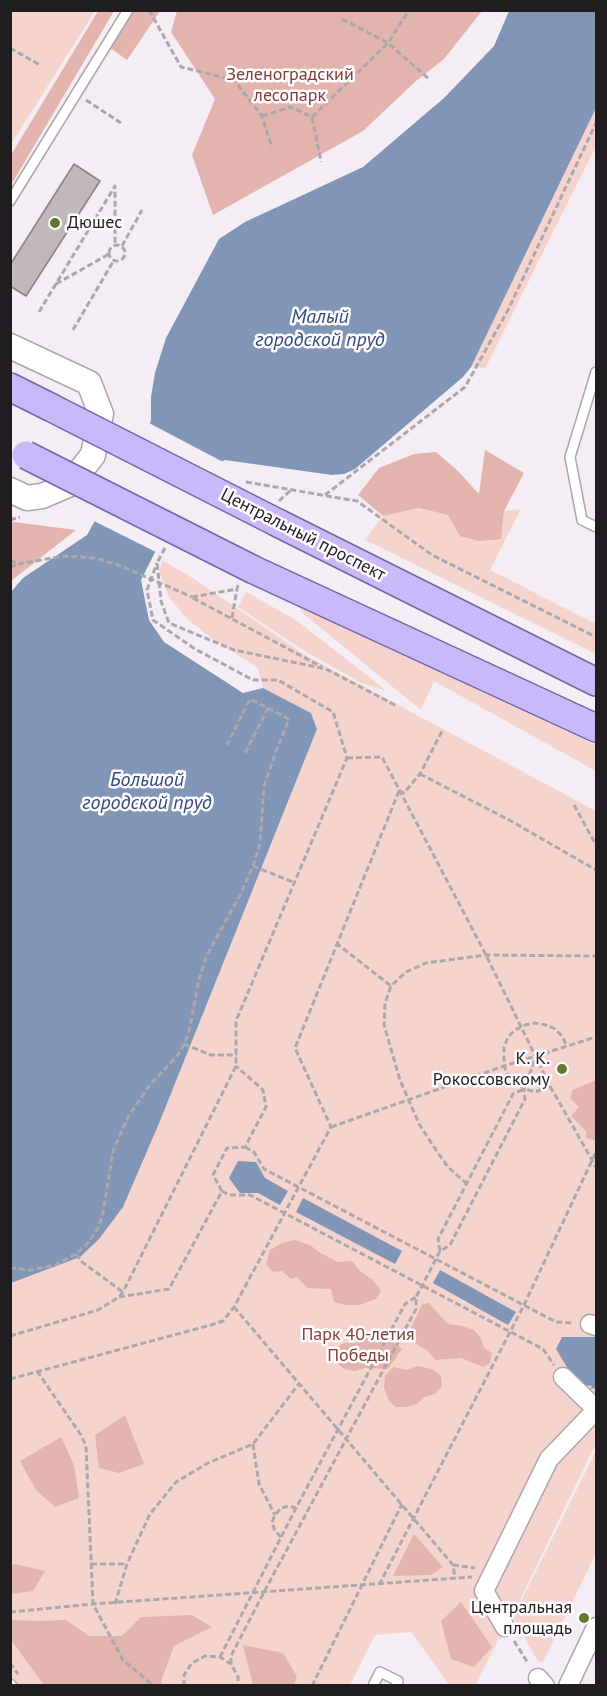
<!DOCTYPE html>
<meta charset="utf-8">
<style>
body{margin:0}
#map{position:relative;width:607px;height:1696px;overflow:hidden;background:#f4edf4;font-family:"PT Sans",sans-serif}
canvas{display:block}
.frame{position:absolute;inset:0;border:12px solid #1f1d1f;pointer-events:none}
</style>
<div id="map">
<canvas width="607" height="1696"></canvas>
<div class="frame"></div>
</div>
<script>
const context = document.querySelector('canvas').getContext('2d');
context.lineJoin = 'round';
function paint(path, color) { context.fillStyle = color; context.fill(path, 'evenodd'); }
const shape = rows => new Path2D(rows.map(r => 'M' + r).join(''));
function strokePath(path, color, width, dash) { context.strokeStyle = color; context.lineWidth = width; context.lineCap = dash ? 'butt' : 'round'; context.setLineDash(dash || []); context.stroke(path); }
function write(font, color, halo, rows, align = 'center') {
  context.font = font + ' "PT Sans",sans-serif'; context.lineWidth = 5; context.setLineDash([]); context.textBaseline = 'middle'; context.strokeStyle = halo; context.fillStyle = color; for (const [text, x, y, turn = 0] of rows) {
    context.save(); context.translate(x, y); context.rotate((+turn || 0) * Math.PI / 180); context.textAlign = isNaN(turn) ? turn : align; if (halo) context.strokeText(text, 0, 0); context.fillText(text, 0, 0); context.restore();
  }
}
paint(shape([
 [11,10,95,11,11,144,10,11],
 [596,108,596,146,485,369,476,366,471,367],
 [419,508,448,515,501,539,504,511,521,509,490,570,596,624,596,654,365,540,383,516],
 [163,561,188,575,305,655,596,811,596,1443,501,1639,499,1639,475,1685,449,1685,411,1632,375,1635,350,1685,11,1686,11,1283,80,1257,160,1121,317,729,311,713,263,688,258,668,214,640,186,618,169,597,159,571],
 [246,592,296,620,387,691,361,683,340,671,306,652,238,607],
 [302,608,596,745,596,771,434,681,421,710,300,611],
 [596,1451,596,1553,543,1662,538,1662,513,1617]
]), '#f6d4ce');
paint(shape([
 [98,11,114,11,11,185,11,155],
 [134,11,160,11,127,60,109,47],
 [177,11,177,10,482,11,444,59,416,81,363,131,213,215,192,155,215,99,171,32],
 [485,450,524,473,504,511,501,539,478,541,460,536,448,515,419,508,383,516,358,495,379,468,414,454,436,452,458,471,479,494],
 [14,522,76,530,11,581,11,523],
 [596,1061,596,1141,586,1138,586,1131,571,1116,579,1107,570,1098,573,1090,596,1080],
 [295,1240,310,1245,322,1254,338,1262,352,1261,361,1272,373,1280,381,1291,376,1299,359,1305,345,1305,334,1302,331,1289,307,1288,297,1277,291,1279,282,1271,273,1272,266,1264,270,1250,282,1243],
 [429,1303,448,1324,463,1326,474,1330,481,1338,484,1348,492,1353,490,1363,483,1367,461,1358,435,1360,428,1351,418,1345,408,1335,422,1304],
 [369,1335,391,1340,402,1349,388,1369,365,1368,355,1371,344,1369,336,1362,336,1347,344,1343,356,1343],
 [418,1366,432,1369,441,1376,442,1386,435,1394,424,1397,417,1404,407,1407,396,1407,389,1401,384,1388,385,1376,393,1367,407,1370],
 [125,1415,144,1464,119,1473,99,1468,95,1435],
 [61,1437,74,1465,79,1498,55,1507,36,1490,20,1461],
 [414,1534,443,1567,431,1575,393,1576],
 [15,1564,45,1571,33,1591,11,1594,11,1566],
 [461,1602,492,1647,474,1667,451,1659,441,1621],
 [192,1615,212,1627,174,1646,161,1681,163,1685,44,1685,11,1640,11,1620,36,1621,66,1620,89,1636,122,1636,141,1617],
 [243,1645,283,1653,297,1677,294,1685,253,1685]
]), '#e2b4ad');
paint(shape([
 [509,11,596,11,596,108,471,367,463,377,355,469,344,474,332,475,225,460,194,475,141,580,149,620,164,642,243,693,263,688,311,713,317,729,160,1121,123,1207,99,1239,80,1257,11,1283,11,592,23,578,87,535,97,517,151,421,151,397,155,373,166,338,219,239,245,222,363,167,444,98,494,46],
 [238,1161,256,1162,265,1178,288,1191,280,1205,258,1193,240,1193,229,1178],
 [303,1198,402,1251,395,1264,296,1212],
 [440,1270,516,1312,508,1325,433,1283],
 [562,1337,596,1337,596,1388,590,1389,592,1386,577,1384,556,1349]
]), '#8195b6');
paint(shape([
 [147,422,227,464,196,478,158,553,92,520]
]), '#f4edf4');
const building = shape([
 [74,164,100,181,26,296,10,286,10,265,74,164]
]);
paint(building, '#c2b8bb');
strokePath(building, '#8a8184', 1.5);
const lane = shape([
 [10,201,128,10],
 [596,372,570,457,582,520,596,527],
 [10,1684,12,1686],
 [373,1686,380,1672,398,1681,396,1686]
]);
const street = shape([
 [590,1324,596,1326],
 [563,1377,596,1409],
 [505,1627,484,1591,549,1459,596,1410],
 [538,1678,545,1686],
 [568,1686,596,1627]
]);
const secondary = shape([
 [10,346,89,383,101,414,93,455,70,484,42,496,27,498,10,490]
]);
const primary = shape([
 [10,387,50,407],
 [278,523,596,682],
 [254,570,596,728]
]);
strokePath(lane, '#aca6ac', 12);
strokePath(street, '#aca6ac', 21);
strokePath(secondary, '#aca6ac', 27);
strokePath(primary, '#7564a9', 30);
strokePath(shape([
 [149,10,181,67,234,80,262,116,272,148],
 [342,19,388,43,429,79],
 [10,48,40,65],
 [86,100,121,123],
 [262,116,291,107,312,117,321,162],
 [312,117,388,43,409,10],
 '109 253a8 8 0 1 1 16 0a8 8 0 1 1-16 0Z',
 [122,246,142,210],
 [56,284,109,254],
 [39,312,115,186,115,245],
 [73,330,114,260],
 [246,482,357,501,432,555,596,637],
 [325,495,465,387,508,310,596,123],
 [279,501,291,490],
 [10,520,20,517],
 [165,548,157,563,161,601,169,623,234,650,326,669,397,706],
 [10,560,18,564],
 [10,567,18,564],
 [192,597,237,589,238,585],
 [193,598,322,667],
 [232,618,237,589],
 [245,753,268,708],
 [347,758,382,757,486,955,550,1086,596,1167],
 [420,774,511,821,596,870],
 [399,791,404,793,420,774,442,731],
 [574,805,596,845],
 [253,866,293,882],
 [336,943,391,986],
 [184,1044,211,1055,237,1055],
 [550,1086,538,1091,531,1091,516,1084,509,1077,504,1066,504,1047,508,1037,515,1030,525,1025,535,1023,546,1025,555,1029,562,1036,567,1046],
 [331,1127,504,1066,596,1037],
 [245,1147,254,1152,264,1169,556,1322,573,1323],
 [467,1184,448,1167,436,1150,419,1124,400,1080,384,1025,385,1003,391,986,406,972,426,963,486,955,596,956],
 [222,1191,229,1195,250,1195,543,1349,554,1365],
 [440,1251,438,1239,513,1094,524,1089],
 [76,1254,82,1262,123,1292],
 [10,1268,31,1270,55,1265,76,1254,89,1242,98,1228,103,1213,113,1151,128,1117,149,1086,178,1055,184,1044,189,1032,199,979,206,957,240,895,253,866,260,844,264,786,275,754,289,719,250,699,227,745],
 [119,1297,169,1289,222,1191,213,1175,227,1148,245,1147,266,1107,263,1090,236,1066],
 [234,1307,453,1565,455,1578],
 [10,1336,98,1310,119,1297,123,1292,236,1066,236,1021,347,758,333,712,278,680,253,680,195,649,153,620,147,590,157,563],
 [37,1371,81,1435,86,1446,93,1604,123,1660,154,1686],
 [10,1379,211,1325,223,1321,234,1307,331,1127,295,1048,399,791],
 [253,1444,259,1484,275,1515],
 [281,1537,275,1531,272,1522,275,1515,281,1508,289,1506,296,1508],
 [91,1564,127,1564],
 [453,1565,475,1568],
 [379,1585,524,1305,596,1152],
 [115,1604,127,1564,150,1514,176,1482,208,1463,253,1444,298,1385],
 [10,1612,93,1604,472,1577],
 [514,1641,528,1663],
 [220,1657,296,1508,405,1304,416,1297],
 [10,1663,18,1674],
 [231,1664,231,1656,263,1594,416,1309,416,1297,422,1286,440,1251,450,1245,525,1099,524,1089,536,1057],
 [184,1686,184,1675,192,1663,205,1656,220,1657,231,1664,238,1677,238,1686],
 [312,1686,402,1504]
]), '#aca7ac', 3, [6, 3]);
strokePath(lane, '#fff', 9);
strokePath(street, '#fff', 18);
strokePath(secondary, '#fff', 24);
strokePath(primary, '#c8b9f8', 27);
const primaryBridge = shape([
 [50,407,278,523],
 [26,455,254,570]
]);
strokePath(primaryBridge, '#7564a9', 30, []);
strokePath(shape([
 [18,564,64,556,95,558,121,566,192,597]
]), '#aca7ac', 3, [6, 3]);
strokePath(primaryBridge, '#c8b9f8', 27);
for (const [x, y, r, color] of [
 [55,223,6,"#60792c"],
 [562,1069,6,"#60792c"],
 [584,1618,6,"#60792c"]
]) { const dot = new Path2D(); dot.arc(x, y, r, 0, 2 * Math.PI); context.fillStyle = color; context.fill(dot); strokePath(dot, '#fffcff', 2); }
write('18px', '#7e4139', '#fffcff', [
 ["Зеленоградский",290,75],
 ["лесопарк",290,96],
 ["Парк 40-летия",358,1335],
 ["Победы",358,1356]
]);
write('18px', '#1f1d1f', '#fffcff', [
 ["Дюшес",67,223,"left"],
 ["К. К.",550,1059],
 ["Рокоссовскому",550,1080],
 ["Центральная",572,1608],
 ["площадь",572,1629]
], 'right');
write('18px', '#1f1d1f', '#fffcff', [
 ["Центральный проспект",303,535,27]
]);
write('italic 20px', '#314c7a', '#fffcff', [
 ["Малый",320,317],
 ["городской пруд",320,340],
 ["Большой",147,780],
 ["городской пруд",147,803]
]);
</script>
